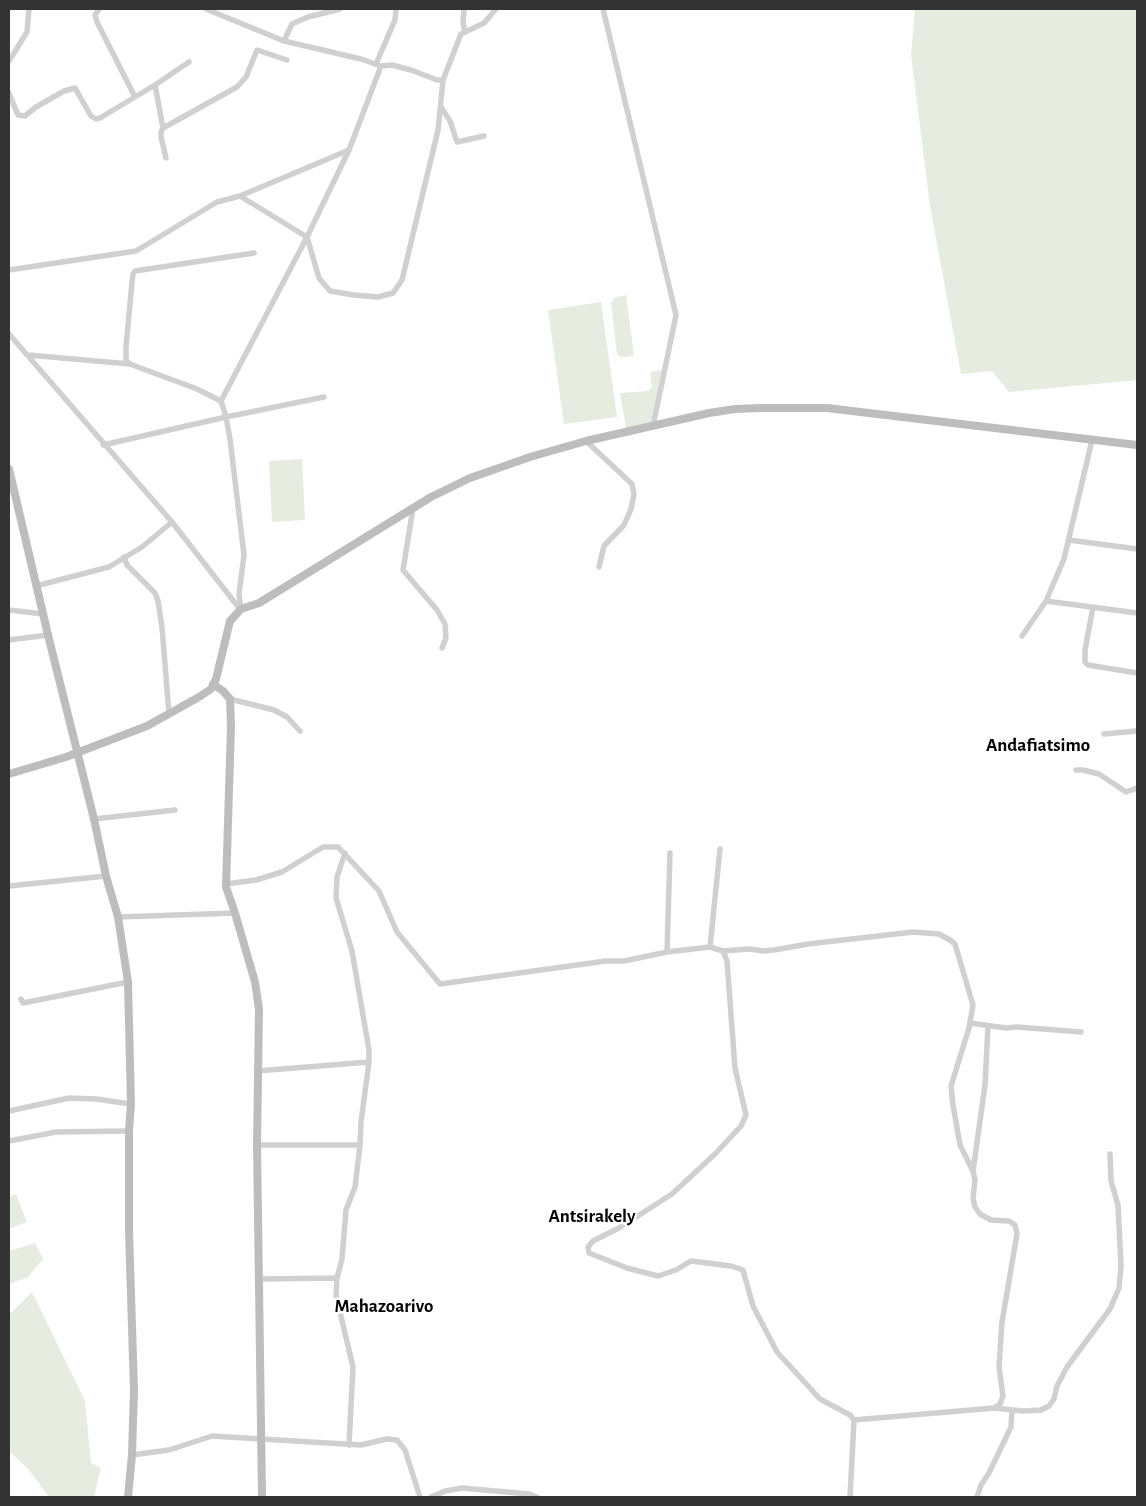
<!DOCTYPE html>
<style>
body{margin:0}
#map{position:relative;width:1146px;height:1506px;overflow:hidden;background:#fff;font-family:"Alegreya Sans",sans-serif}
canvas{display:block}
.frame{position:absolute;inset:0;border:10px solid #333;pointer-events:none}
</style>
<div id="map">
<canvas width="1146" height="1506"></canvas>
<div class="frame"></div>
</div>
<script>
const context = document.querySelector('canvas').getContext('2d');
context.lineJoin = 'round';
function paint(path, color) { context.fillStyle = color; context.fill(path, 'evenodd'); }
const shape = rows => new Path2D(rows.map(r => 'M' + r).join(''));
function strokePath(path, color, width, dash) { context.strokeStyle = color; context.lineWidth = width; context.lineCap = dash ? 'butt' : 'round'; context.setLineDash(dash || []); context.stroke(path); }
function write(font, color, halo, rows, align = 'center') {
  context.font = font + ' "Alegreya Sans",sans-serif'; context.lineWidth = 5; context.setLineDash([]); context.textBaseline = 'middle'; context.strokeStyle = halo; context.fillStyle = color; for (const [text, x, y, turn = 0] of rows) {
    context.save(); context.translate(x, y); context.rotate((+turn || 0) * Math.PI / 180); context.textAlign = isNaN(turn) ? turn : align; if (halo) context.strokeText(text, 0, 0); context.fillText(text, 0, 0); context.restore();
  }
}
paint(shape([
 [915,9,1137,9,1137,380,1009,392,992,371,961,374,930,206,911,55],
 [626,295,634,356,620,357,617,354,611,303,614,298],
 [601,302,617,417,564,424,548,310],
 [662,370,651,422,626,429,620,393,648,391,652,387,650,372],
 [302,459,305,520,272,522,269,461],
 [16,1194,27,1222,9,1229,9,1197],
 [35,1243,43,1259,28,1277,9,1284,9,1251],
 [32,1292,85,1401,91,1463,101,1468,94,1497,49,1497,29,1470,9,1451,9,1315]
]), '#e6ecdf');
strokePath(shape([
 [206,9,284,41,361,59,381,66,392,65,411,70,437,80,443,80],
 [464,9,463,23,465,32],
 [603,9,676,315,653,426],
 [284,41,292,24,308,17,340,9],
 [9,61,27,32,29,9],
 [376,64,395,20,396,9],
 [155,85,189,62],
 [9,93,18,115,25,116,36,107,64,91,75,88,91,116,96,119,100,118,135,97,97,22,95,15,99,9],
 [135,97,155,85,163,128,237,87,246,77,257,50,287,60],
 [441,107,450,121,457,142,484,136],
 [163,128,161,132,161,137,166,158],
 [240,196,307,237,319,278,330,291,354,295,378,297,393,293,402,280,438,130,443,80,461,34,484,23,496,9],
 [9,270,136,251,217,202,240,196,349,150],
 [9,334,172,522,239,608],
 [28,355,130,364,197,389,221,401,226,417,230,439,244,555,239,594,241,609],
 [130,364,126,360,126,347,132,282,133,274,135,271,254,253],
 [221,401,307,237,349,150,381,66],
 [586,441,632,484,634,494,631,509,624,525,604,546,599,567],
 [103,445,226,417,324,397],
 [413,508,403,570,437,610,445,624,446,638,442,648],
 [1069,540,1137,549],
 [124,557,127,565,155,593,158,601,162,627,169,714],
 [36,586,109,567,142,547,172,522],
 [1046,601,1137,613],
 [1093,607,1085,650,1085,662,1088,665,1137,673],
 [9,610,43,614],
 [1022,636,1046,601,1064,559,1092,440],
 [9,640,48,635],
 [230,699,274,710,287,717,300,731],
 [1104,734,1137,731],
 [1076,770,1083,770,1099,774,1126,792,1137,788],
 [94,819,175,810],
 [226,884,256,880,282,872,323,847,338,847,379,891,397,932,440,984,606,961,624,961,667,952,710,947,723,951,750,949,763,951,774,950,808,944,913,932,939,934,950,940,955,944,973,1005,969,1028,951,1086,953,1105,960,1145,973,1171,975,1180,973,1198,975,1207,980,1214,991,1220,1009,1221,1015,1225,1017,1234,1002,1322,999,1367,1003,1396,1000,1404,994,1408,854,1420],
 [9,886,106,876],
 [118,917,235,913],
 [710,947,720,849],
 [723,951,727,961,735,1068,746,1115,741,1126,715,1154,672,1194,619,1228,593,1241,588,1247,589,1253,627,1268,658,1276,676,1270,691,1261,731,1266,743,1270,753,1306,777,1352,820,1399,850,1415,854,1420,850,1497],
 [667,952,670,853],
 [21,999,23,1003,128,982],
 [970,1023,1006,1028,1017,1027,1081,1032],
 [257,1071,369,1062],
 [9,1111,69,1098,96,1099,131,1104],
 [9,1141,56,1132,129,1131],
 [257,1145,360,1145],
 [973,1171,985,1085,988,1026],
 [337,1278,336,1295,353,1367,349,1445],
 [259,1279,337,1278,342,1259,346,1210,355,1187,360,1145,361,1122,369,1062,369,1050,352,951,336,898,337,877,345,853],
 [994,1408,1023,1411,1041,1410,1049,1406,1054,1399,1057,1386,1067,1367,1110,1309,1119,1288,1121,1266,1118,1205,1111,1181,1110,1154],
 [132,1455,169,1450,212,1436,361,1445,387,1439,397,1440,405,1450,420,1497],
 [431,1497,445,1491,462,1488,529,1494,537,1497],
 [977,1497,981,1485,989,1473,1011,1427,1012,1410]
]), '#d0d0d0', 5.5);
strokePath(shape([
 [9,469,48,635,94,819,106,876,118,917,128,982,131,1104,129,1131,129,1231,134,1390,132,1455,128,1497],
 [213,684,223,691,230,699,231,726,226,887,235,913,255,982,259,1009,257,1145,262,1497],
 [9,774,66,757,147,726,199,697,211,689,216,679,230,621,241,609,259,603,431,497,470,478,530,457,586,441,709,413,735,409,761,408,827,408,1137,445]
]), '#bdbdbd', 8);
write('bold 19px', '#000', '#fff', [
 ["Andafiatsimo",1038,745],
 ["Antsirakely",592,1216],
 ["Mahazoarivo",384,1306]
]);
</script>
